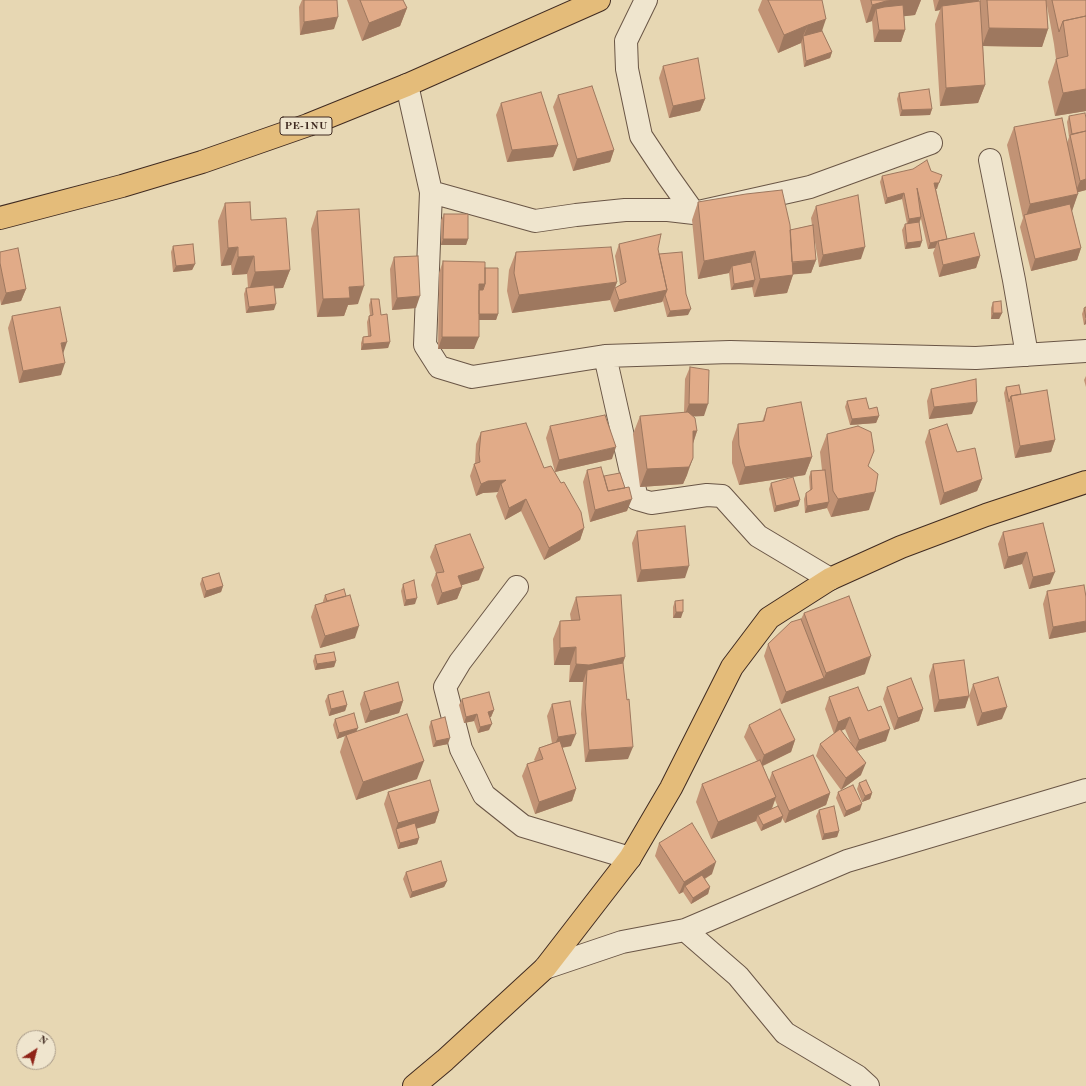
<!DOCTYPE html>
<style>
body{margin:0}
#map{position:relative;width:1086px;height:1086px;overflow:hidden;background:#e7d7b3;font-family:"Old Standard TT",serif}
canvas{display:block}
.north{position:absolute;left:16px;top:1030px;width:40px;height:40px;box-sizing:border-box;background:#efe5ce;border:1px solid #a99b89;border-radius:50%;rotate:36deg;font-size:11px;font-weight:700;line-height:16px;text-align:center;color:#402b21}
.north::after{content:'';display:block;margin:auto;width:14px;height:18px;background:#8f2418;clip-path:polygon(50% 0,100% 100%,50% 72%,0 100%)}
</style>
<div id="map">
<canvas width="1086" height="1086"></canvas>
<div class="north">N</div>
</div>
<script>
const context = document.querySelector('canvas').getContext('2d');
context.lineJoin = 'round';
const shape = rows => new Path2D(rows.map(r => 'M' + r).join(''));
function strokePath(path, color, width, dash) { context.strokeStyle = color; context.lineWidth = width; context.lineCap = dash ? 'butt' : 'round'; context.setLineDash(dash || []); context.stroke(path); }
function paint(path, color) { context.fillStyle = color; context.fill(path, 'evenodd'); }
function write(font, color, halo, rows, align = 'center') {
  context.font = font + ' "Old Standard TT",serif'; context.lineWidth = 3; context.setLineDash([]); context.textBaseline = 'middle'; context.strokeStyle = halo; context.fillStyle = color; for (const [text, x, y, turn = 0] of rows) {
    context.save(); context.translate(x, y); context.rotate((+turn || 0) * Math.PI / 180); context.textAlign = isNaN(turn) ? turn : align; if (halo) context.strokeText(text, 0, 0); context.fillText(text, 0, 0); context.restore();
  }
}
const minor = shape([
 [646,0,626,41,627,69,641,136,667,175,694,213],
 [407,85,431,192,425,345,439,367,472,377,605,356,730,352,976,358,1086,351],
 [990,160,1014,280,1027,355],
 [431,192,535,221,576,215,625,210,668,210,694,213,810,187,931,143],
 [605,356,637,499,651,503,707,495,722,496,758,536,830,579],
 [517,587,460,662,445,687,461,749,484,795,523,826,630,858],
 [685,930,738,976,785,1033,857,1076,868,1086],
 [545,968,622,942,685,930,847,861,1086,790]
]);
const major = shape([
 [0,218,122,186,202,162,308,125,407,85,599,0],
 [414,1086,445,1060,545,968,630,858,671,788,732,667,769,618,830,579,901,547,986,515,1086,482]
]);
strokePath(minor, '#6a5646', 24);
strokePath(major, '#402b21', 24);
strokePath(minor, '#efe5ce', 22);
strokePath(major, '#e4bc7a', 22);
paint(shape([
 [302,0,337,0,334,29,300,35,299,7],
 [347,0,403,0,407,8,400,26,362,41],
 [762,0,822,0,822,31,832,52,830,58,804,67,801,43,778,53,758,10],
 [860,0,921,0,915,15,904,16,905,30,901,42,874,42,872,21,866,23],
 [933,0,979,0,979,1,980,1,980,0,1086,0,1086,111,1055,116,1048,82,1056,59,1054,44,1047,6,1048,29,1042,47,983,46,985,85,978,103,940,106,935,24,940,10,935,11],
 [663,66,705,99,700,111,669,118,659,78],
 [899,93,932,109,930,115,900,116,897,99],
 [558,95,614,150,610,162,573,171,553,107],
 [501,103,558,145,553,157,507,162,496,115],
 [1069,116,1086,118,1086,190,1078,192,1072,211,1081,248,1077,260,1031,271,1020,227,1023,218,1007,145,1014,127,1067,143,1069,137,1067,122],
 [882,176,937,189,936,189,947,239,980,256,976,268,939,277,933,253,935,248,928,249,921,219,919,223,922,241,920,247,905,249,902,230,905,224,907,224,902,199,885,204,880,182],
 [698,202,790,230,812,225,811,218,816,206,861,259,819,267,814,236,816,260,811,273,793,274,787,293,754,297,752,287,731,290,729,273,698,279,692,220],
 [225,203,251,220,290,270,283,288,274,288,274,310,246,313,244,294,246,288,248,288,247,274,232,275,231,265,221,266,218,221],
 [317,211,358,304,348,305,344,316,317,317,311,229],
 [444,214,468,239,466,245,441,245,441,220],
 [619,244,658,249,659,254,686,294,688,315,667,317,663,301,662,302,614,312,610,300,512,313,507,291,509,270,516,252,617,282,615,288,620,285,615,256],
 [173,246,195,264,192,270,173,272,171,252],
 [0,252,26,289,21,301,1,305,0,299],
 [394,257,416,308,392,310,390,269],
 [443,261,485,268,498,314,496,320,479,320,474,349,438,349,439,273],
 [371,299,381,315,390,342,388,348,361,350,361,343,363,337,368,336,367,322,369,316,370,315,369,305],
 [993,302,1002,313,999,319,991,319,991,308],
 [1086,307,1086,324,1084,325,1082,314,1084,308],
 [12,316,63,353,61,375,19,383,8,328],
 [690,367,704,416,693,416,697,431,693,444,687,475,683,484,640,487,633,434,640,416,684,413,685,379],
 [1086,376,1086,387,1084,380],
 [1006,387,1021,394,1055,440,1051,452,1015,458,1004,393],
 [931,389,972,414,929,419,927,401],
 [847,401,869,409,879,416,876,423,850,425,845,407],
 [767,408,812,457,805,475,739,485,732,463,732,442,738,424,762,422],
 [550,426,612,459,555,472,584,528,580,540,544,560,521,511,505,520,496,496,498,492,483,493,476,496,470,476,474,464,475,464,476,444,481,432,544,468,555,472,546,438],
 [929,430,957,452,982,479,977,491,940,505,925,442],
 [827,434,874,451,868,466,869,510,831,517,827,508,805,513,804,499,806,493,810,491,809,477,811,471,822,470,820,452],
 [587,470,604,476,627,511,590,522,583,482],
 [771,483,800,500,798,506,774,512,769,489],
 [1043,523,1050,584,1029,589,1022,564,1004,569,998,544,1003,532],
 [637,531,685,578,637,582,632,543],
 [435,545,479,580,461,585,462,587,457,599,437,605,431,585,436,573,430,557],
 [202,578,223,586,221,592,204,598,200,584],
 [403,584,415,604,404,606,401,591],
 [1047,591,1086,632,1049,639,1043,604],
 [325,595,355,638,320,648,311,617,315,605,323,602,323,601],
 [576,597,625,657,623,663,628,759,585,762,581,714,583,682,569,682,570,665,554,665,553,639,560,621,571,620,570,614],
 [675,601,681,618,673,618,673,607],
 [804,613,865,674,781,704,764,656,768,644,801,619],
 [315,655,336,661,334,667,315,670,313,661],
 [933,664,969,696,973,684,1002,719,977,726,969,696,965,708,934,712,929,676],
 [887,687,923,709,919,721,894,730,883,699],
 [364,692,403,701,399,713,365,723,360,704],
 [328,695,347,705,345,711,329,716,325,701],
 [829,697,868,711,886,741,857,751,861,775,841,790,816,756,820,744,835,733,834,734,825,709],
 [845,729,851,743,841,731],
 [462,699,494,710,491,717,490,717,489,730,478,733,474,721,464,723,459,705],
 [552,704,571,746,562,748,576,789,572,801,535,814,522,776,527,764,535,761,534,760,539,748,552,743,547,716],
 [335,719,358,728,356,731,417,779,356,800,340,752,345,736,337,739,333,725],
 [431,721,448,744,433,747,429,727],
 [749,725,795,740,791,752,763,766,769,781,772,772,830,793,826,805,785,823,782,818,781,822,761,831,756,821,711,839,696,802,702,784,757,761,744,737],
 [775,800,778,807,772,809],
 [859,783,872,793,870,799,862,802,857,789],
 [388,792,439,811,435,823,416,829,419,838,417,844,398,849,384,804],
 [838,792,860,810,844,817,836,798],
 [819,810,839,831,837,837,822,840,816,816],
 [659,843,712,874,705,879,710,887,708,894,691,904,683,892,679,894,655,856],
 [406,872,447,881,444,887,410,898,403,879]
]), '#c29375');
paint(shape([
 [895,0,921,0,915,15,880,19,876,9,872,21,866,23,872,5,886,1],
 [939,0,979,0,976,7,942,6,940,10,935,11],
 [407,8,400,26,362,41,369,23],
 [338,17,334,29,300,35,304,22],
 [826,19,820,37,803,36,808,25],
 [808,25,801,43,778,53,784,35],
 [989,28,1048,29,1042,47,982,46],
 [879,30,905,30,901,42,874,42],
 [832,52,830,58,804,67,806,61],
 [985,85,978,103,940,106,946,88],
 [1086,89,1086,111,1055,116,1063,93],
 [705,99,700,111,669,118,673,106],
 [932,109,930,115,900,116,902,110],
 [558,145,553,157,507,162,512,150],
 [614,150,610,162,573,171,577,159],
 [1086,179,1086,190,1075,193,1080,181],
 [934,183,939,183,937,189,932,190],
 [904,193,902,199,885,204,887,198],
 [1078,194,1072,211,1025,219,1030,204],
 [921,217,919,223,907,225,909,219],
 [443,239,468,239,466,245,441,245],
 [922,241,920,247,905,249,907,243],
 [938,241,935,248,928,249,930,243],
 [238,247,231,265,221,266,228,248],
 [865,247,861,259,819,267,823,255],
 [1081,248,1077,260,1031,271,1035,259],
 [755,251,749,268,732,266,729,273,698,279,704,261],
 [254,256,247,274,232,275,238,257],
 [980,256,976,268,939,277,943,265],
 [816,260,811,273,786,275,790,263],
 [195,264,192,270,173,272,176,266],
 [290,270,283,288,249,290,255,272],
 [793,275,787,293,754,297,760,279],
 [755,280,753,287,731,290,734,284],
 [617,282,610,300,512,313,519,295],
 [479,284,485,284,480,296,477,290],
 [364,286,358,304,348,305,344,316,317,317,323,299,349,287],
 [26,289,21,301,1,305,6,293],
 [667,290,662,302,614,312,619,300],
 [420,296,416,308,392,310,397,298],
 [276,304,274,310,246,313,249,307],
 [691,309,688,315,667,317,670,311],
 [993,313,1002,313,999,319,991,319],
 [477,314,498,314,496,320,475,320],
 [1086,318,1086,324,1084,325],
 [442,337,479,337,474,349,438,349],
 [67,342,63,354,61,343],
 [390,342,388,348,361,350,363,344],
 [65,363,61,375,19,383,23,371],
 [977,402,972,414,929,419,934,407],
 [689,404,708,404,704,416,684,417],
 [879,416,876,423,850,425,852,419],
 [693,431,697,431,691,449],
 [1055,440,1051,452,1015,458,1020,446],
 [616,447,612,459,555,472,559,460],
 [812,457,805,475,739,485,745,467],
 [693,458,687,475,683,484,640,487,647,469],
 [982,479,977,491,940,505,944,493],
 [506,480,501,484,498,492,483,493,476,496,481,484,488,481],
 [875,492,869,510,831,517,838,499],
 [526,499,521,511,505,520,509,508],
 [632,499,627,511,590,522,595,510],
 [800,500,798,506,774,512,776,506],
 [829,502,827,508,805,513,807,506],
 [584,528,580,540,544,560,549,548],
 [1027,552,1022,564,1004,569,1008,557],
 [689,566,685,578,637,582,641,570],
 [484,568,479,580,453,588,458,576],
 [1055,572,1050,584,1029,589,1033,577],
 [223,586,221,592,204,598,206,591],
 [462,587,457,599,437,605,442,593],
 [417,598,415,604,404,606,406,600],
 [676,612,683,612,681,618,673,618],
 [1086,621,1086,632,1049,639,1053,627],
 [359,626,355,638,320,648,325,636],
 [576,647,570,665,554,665,560,648],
 [871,656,865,674,819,690,826,673],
 [625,657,619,675,587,670,583,682,569,682,576,664],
 [336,661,334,667,315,670,317,664],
 [824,678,819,690,781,704,786,692],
 [969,696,965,708,934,712,939,700],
 [403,701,399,713,365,723,370,711],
 [347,705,345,711,329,716,331,709],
 [1007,707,1002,719,977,726,982,713],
 [923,709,919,721,894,730,898,718],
 [494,710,491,717,486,718,488,712],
 [477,714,474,721,464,723,466,717],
 [850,717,845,729,834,734,838,722],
 [492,724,489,730,478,733,480,727],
 [358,728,355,734,346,735,345,736,337,739,339,733],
 [890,729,886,741,854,752,859,740],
 [576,734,571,746,553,749,558,737],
 [450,738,448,744,433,747,436,741],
 [795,740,791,752,760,767,764,755],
 [633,747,628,759,585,762,589,750],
 [424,761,417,779,356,800,363,782],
 [866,763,861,775,841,790,846,778],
 [576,789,572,801,535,814,539,802],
 [830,793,826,805,785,823,789,811],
 [872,793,870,799,862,802,865,796],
 [776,797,769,815,758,815,756,821,711,839,718,822],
 [862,804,860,810,844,817,846,811],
 [439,811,435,823,397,834,396,829,398,823],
 [783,816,781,822,761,831,763,825],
 [839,831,837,837,822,840,824,834],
 [419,838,417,844,398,849,400,843],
 [716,862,712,874,687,889,685,886,683,892,679,894,684,882],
 [447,881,444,887,410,898,412,892],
 [710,887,708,894,691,904,693,898]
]), '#9e785f');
const building = shape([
 [304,0,337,0,338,17,304,22,304,0],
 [360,0,403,0,407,8,369,23,360,0],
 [768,0,822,0,826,19,808,25,784,35,768,0],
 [871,0,895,0,886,1,872,5,871,0],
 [987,0,1046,0,1048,29,989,28,987,0],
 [1052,0,1086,0,1086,16,1063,21,1059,32,1052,0],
 [980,1,985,85,946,88,942,6,980,1],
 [903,5,905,30,879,30,876,9,884,7,903,5],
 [1086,16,1086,89,1063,93,1056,59,1068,56,1063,21,1086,16],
 [822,31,832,52,806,61,803,36,822,31],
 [698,58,705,99,673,106,663,66,698,58],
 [592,86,614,150,577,159,558,95,592,86],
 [929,89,932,109,902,110,899,93,929,89],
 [541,92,558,145,512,150,501,103,541,92],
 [1085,113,1086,118,1086,131,1072,134,1069,116,1085,113],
 [1062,118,1078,194,1030,204,1014,127,1062,118],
 [1086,131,1086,179,1080,181,1070,135,1086,131],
 [927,160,931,171,942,175,939,183,934,183,947,239,930,243,917,188,921,217,909,219,904,193,887,198,882,176,913,169,927,160],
 [782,190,790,225,793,275,760,279,755,251,704,261,698,202,746,194,782,190],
 [858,195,865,247,823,255,816,206,858,195],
 [250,202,251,220,286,218,290,270,255,272,254,256,238,257,238,247,228,248,225,203,250,202],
 [1070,204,1081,248,1035,259,1024,215,1070,204],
 [359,209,364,286,349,287,350,298,323,299,317,211,359,209],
 [444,214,468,214,468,239,443,239,444,214],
 [919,222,922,241,907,243,905,224,919,222],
 [813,225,816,260,792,262,790,230,813,225],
 [974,233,980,256,943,265,938,241,974,233],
 [661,234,658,249,667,290,619,300,615,288,626,282,619,244,661,234],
 [193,244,195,264,176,266,173,246,193,244],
 [611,247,617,282,519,295,514,273,516,252,611,247],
 [18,248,26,289,6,293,0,263,0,252,18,248],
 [682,252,686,294,691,309,670,311,665,295,667,290,659,254,682,252],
 [418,256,420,296,397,298,394,257,418,256],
 [443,261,485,262,485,284,479,284,479,337,442,337,443,261],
 [751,262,755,280,734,284,732,266,751,262],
 [485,268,498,268,498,314,479,314,479,290,483,290,485,284,485,268],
 [274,285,276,304,249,307,246,288,274,285],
 [371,299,379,299,381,315,387,314,390,342,363,344,363,337,371,336,369,316,373,315,371,299],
 [1001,301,1002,313,993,313,993,302,1001,301],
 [60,307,67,342,61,343,65,363,23,371,12,316,60,307],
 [1086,307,1086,318,1084,308,1086,307],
 [690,367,709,370,708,404,689,404,690,367],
 [976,379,977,402,934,407,931,389,976,379],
 [1019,385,1021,394,1011,396,1009,402,1006,387,1019,385],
 [1047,390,1055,440,1020,446,1011,396,1047,390],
 [866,398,869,409,877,407,879,416,852,419,847,401,866,398],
 [801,402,812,457,745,467,739,445,738,424,764,421,767,408,801,402],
 [688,412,695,418,697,431,693,431,693,458,689,467,647,469,640,416,688,412],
 [605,415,616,447,559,460,550,426,605,415],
 [526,423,544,468,551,466,561,483,564,482,581,512,584,528,549,548,526,499,509,508,501,484,506,480,488,481,481,484,474,464,480,462,479,454,481,432,526,423],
 [947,424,957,452,975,448,982,479,944,493,929,430,947,424],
 [858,426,871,432,874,451,868,466,878,474,875,492,838,499,833,491,827,434,858,426],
 [601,467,608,491,629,487,632,499,595,510,587,470,601,467],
 [825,470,829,502,807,506,806,493,812,489,811,471,825,470],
 [620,473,625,488,608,491,604,476,620,473],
 [793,477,800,500,776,506,771,483,793,477],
 [1043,523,1055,572,1033,577,1027,552,1008,557,1003,532,1043,523],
 [685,526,689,566,641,570,637,531,685,526],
 [470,534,484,568,458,576,462,587,442,593,436,573,444,572,435,545,470,534],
 [219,573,223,586,206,591,202,578,219,573],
 [414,580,417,598,406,600,403,584,414,580],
 [1084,585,1086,597,1086,621,1053,627,1047,591,1084,585],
 [344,589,346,596,327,601,325,595,344,589],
 [350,595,359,626,325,636,315,605,350,595],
 [621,595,625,657,589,665,576,664,576,647,560,648,560,621,580,620,576,597,621,595],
 [849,596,871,656,826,673,804,613,849,596],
 [683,600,683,612,676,612,675,601,683,600],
 [801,619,824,678,786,692,768,644,791,622,801,619],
 [334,652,336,661,317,664,315,655,334,652],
 [964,660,969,696,939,700,933,664,964,660],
 [623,663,627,700,629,699,633,747,589,750,585,702,587,670,623,663],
 [998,677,1007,707,982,713,973,684,998,677],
 [911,678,923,709,898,718,887,687,911,678],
 [398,682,403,701,370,711,364,692,398,682],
 [858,687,868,711,881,706,890,729,859,740,850,717,838,722,829,697,858,687],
 [343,691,347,705,331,709,328,695,343,691],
 [489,692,494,710,488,712,492,724,480,727,477,714,466,717,462,699,489,692],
 [570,701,576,734,558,737,552,704,570,701],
 [780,709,795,740,764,755,749,725,780,709],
 [354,713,358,728,339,733,335,719,354,713],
 [407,714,424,761,363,782,346,735,407,714],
 [445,717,450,738,436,741,431,721,445,717],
 [840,729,866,763,846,778,820,744,840,729],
 [560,741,576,789,539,802,527,764,543,759,539,748,560,741],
 [813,755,830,793,789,811,772,772,813,755],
 [760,760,776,797,718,822,702,784,760,760],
 [430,780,439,811,398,823,388,792,430,780],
 [866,780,872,793,865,796,859,783,866,780],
 [853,785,862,804,846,811,838,792,853,785],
 [778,806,783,816,763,825,758,815,778,806],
 [834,806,839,831,824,834,819,810,834,806],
 [415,823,419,838,400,843,396,829,415,823],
 [692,823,716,862,684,882,659,843,692,823],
 [441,861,447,881,412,892,406,872,441,861],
 [702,875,710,887,693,898,685,886,702,875]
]);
paint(building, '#e1ab88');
strokePath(building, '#9e785f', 1);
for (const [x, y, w] of [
 [306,126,52]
]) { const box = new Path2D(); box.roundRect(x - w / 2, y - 9, w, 18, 3); context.fillStyle = '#efe5ce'; context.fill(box); strokePath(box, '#402b21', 1); }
write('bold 11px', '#402b21', null, [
 ["PE-1NU",306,126]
]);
</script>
